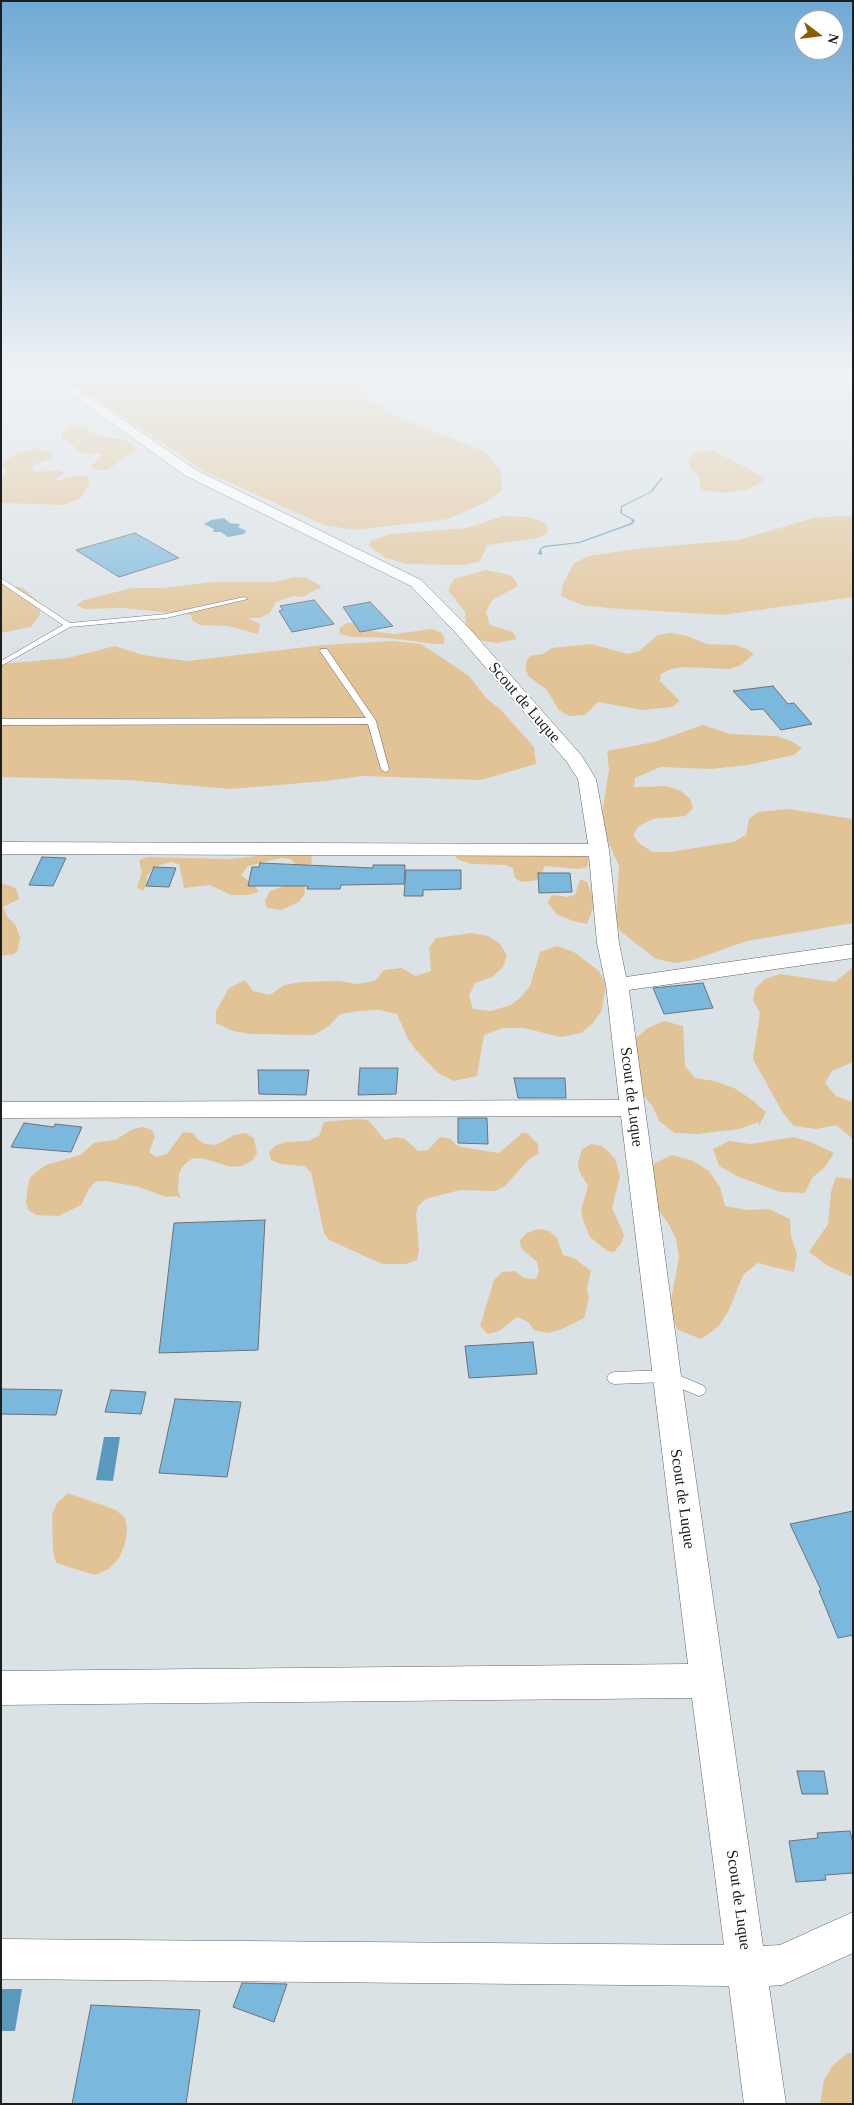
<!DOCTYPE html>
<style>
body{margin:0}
#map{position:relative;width:854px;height:2105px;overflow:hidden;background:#dbe2e6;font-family:Georgia,serif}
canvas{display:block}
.frame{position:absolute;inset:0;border:2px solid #1c1f20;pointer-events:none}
.north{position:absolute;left:794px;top:10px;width:50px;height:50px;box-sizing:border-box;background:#fff;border:1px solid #a4a5a6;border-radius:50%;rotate:105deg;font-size:14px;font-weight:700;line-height:20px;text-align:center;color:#1c1f20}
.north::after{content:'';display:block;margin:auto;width:18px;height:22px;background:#8a5e00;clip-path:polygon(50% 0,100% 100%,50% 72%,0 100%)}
</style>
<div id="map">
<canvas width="854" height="2105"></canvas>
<div class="frame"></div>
<div class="north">N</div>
</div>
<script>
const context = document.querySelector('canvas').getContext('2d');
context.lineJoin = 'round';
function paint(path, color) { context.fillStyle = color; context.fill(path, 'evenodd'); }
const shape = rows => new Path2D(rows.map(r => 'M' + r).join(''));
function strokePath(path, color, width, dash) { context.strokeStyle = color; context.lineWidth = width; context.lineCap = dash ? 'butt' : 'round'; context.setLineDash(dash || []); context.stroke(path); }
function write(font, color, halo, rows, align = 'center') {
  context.font = font + ' Georgia,serif'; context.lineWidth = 4; context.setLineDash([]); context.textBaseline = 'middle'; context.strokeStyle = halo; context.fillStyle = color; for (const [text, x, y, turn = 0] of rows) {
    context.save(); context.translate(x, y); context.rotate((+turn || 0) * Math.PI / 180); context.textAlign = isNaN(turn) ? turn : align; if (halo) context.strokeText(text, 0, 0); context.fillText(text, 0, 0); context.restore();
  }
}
paint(shape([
 [51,368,307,368,340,372,357,380,369,399,396,416,485,452,501,471,502,490,485,503,448,519,355,530,324,525,204,471],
 [77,424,87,426,90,433,96,435,124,440,136,447,135,451,107,470,95,470,90,466,101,458,101,454,81,453,69,442,62,439,61,435,68,427],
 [38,448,52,453,51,458,35,465,31,470,37,472,59,470,65,473,57,477,56,481,76,476,88,476,89,485,80,499,63,505,1,503,1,479,7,473,3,465,4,461,18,453],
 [702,450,714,451,765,478,762,482,748,489,725,493,702,490,699,485,700,477,691,469,688,460,695,453],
 [503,516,527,517,539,520,546,524,548,529,546,534,537,538,488,545,479,562,461,565,407,564,386,558,369,546,371,541,390,534,466,528],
 [840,516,853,517,853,597,722,615,608,608,582,605,561,596,563,584,574,563,589,556,636,549,738,540,814,518],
 [486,570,510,575,515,580,518,586,492,600,486,612,490,625,513,632,517,639,497,643,483,641,473,636,466,630,465,612,448,590,454,579],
 [295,577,307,578,322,587,302,597,293,596,276,602,270,613,260,618,248,618,260,624,258,634,228,626,200,625,192,620,191,615,123,608,85,609,76,605,84,600,132,588,162,588,213,582,274,582],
 [1,583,23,588,40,603,40,615,31,627,1,633],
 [347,623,354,623,357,626,356,629,394,634,432,629,442,633,445,640,443,644,436,644,388,638,351,637,340,634,339,628],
 [671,633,684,635,707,644,735,645,747,649,754,654,741,665,729,669,685,667,671,669,661,674,660,681,680,701,672,707,643,710,598,702,585,715,569,716,559,710,546,689,529,677,526,670,526,662,530,656,543,654,552,648,591,644,628,654,639,651,658,635],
 [393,641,421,644,469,676,487,699,501,710,534,747,536,764,481,780,363,776,326,781,230,789,128,780,1,777,1,664,68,658,115,646,143,655,187,661,324,645],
 [703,725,730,734,776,736,791,741,802,748,794,755,748,765,711,769,660,767,635,778,634,787,666,786,681,791,690,799,693,808,686,816,653,819,639,826,633,835,640,844,653,852,670,852,733,842,746,835,749,819,758,812,788,809,853,819,853,923,747,941,693,960,675,963,656,959,620,931,616,920,619,866,606,837,602,813,609,770,607,751,654,742],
 [285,853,311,854,312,863,307,867,298,866,290,859,281,858,248,866,241,875,256,887,258,892,248,895,231,895,210,885,184,888,179,864,171,862,154,867,147,876,146,886,143,891,137,887,142,872,139,860,148,857,230,859],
 [455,854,582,854,588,858,588,863,587,867,578,869,545,866,539,880,521,882,515,878,513,868,506,865,471,864,457,859],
 [580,879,587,882,594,899,594,905,587,924,573,921,556,914,548,903,550,897,554,895,567,897,575,895],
 [1,883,16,888,19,899,3,907,7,916,16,926,20,937,18,950,14,954,1,956],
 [304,883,305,894,299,901,301,901,281,910,267,908,265,901,270,891,290,884],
 [472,933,488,936,500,944,507,955,503,967,492,977,475,983,469,996,473,1009,491,1011,511,1005,522,996,530,986,540,952,557,946,574,952,599,971,606,984,602,1010,593,1023,581,1033,561,1037,523,1028,503,1028,484,1035,477,1076,454,1081,438,1073,416,1050,408,1039,397,1014,379,1010,359,1011,340,1014,329,1026,314,1035,251,1034,233,1031,216,1023,216,1011,229,988,245,980,253,991,270,995,284,985,301,982,339,981,357,984,375,981,384,970,402,968,415,976,431,971,429,948,436,938],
 [853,967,853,1062,832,1071,825,1083,836,1096,853,1102,853,1139,836,1125,816,1129,794,1126,783,1113,753,1059,760,1013,753,1000,755,989,765,979,780,974,835,982],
 [664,1021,683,1026,685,1066,695,1078,715,1081,736,1089,752,1100,766,1112,759,1126,759,1122,739,1129,697,1134,675,1133,659,1121,653,1107,643,1095,629,1050,636,1038,648,1028],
 [357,1119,368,1120,385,1140,395,1137,405,1139,418,1151,428,1150,440,1137,451,1139,456,1145,461,1147,499,1153,522,1133,527,1133,538,1144,539,1154,530,1158,505,1186,495,1191,460,1190,426,1199,418,1206,416,1214,419,1250,417,1260,406,1264,382,1264,329,1240,324,1233,311,1172,304,1166,281,1164,271,1160,269,1152,275,1146,285,1142,308,1141,319,1136,324,1122],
 [143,1127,152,1130,155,1137,149,1152,156,1157,167,1154,183,1132,193,1133,197,1139,205,1144,216,1145,234,1135,245,1133,254,1138,257,1153,252,1161,242,1166,231,1167,202,1158,191,1159,183,1166,179,1173,178,1191,181,1199,177,1196,166,1197,139,1187,106,1181,95,1182,89,1189,81,1205,59,1216,36,1215,28,1210,26,1202,28,1186,30,1178,37,1171,46,1165,80,1155,94,1143,115,1140,133,1129],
 [794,1137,813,1143,834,1153,826,1166,812,1178,805,1193,780,1192,739,1177,719,1166,713,1149,729,1141,750,1144],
 [591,1144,602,1146,609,1152,615,1159,620,1176,612,1208,624,1235,621,1244,614,1252,607,1251,590,1237,583,1220,581,1210,588,1186,579,1171,578,1163,582,1149],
 [672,1155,693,1161,709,1171,720,1187,725,1206,747,1210,769,1209,790,1219,791,1236,797,1254,794,1272,758,1263,743,1275,729,1310,718,1327,701,1339,678,1330,669,1311,679,1257,676,1239,668,1223,644,1191,644,1176,655,1163],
 [836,1177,853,1179,853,1277,828,1266,809,1252,828,1224,831,1192],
 [538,1229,549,1231,557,1238,563,1255,574,1258,591,1271,587,1288,589,1298,584,1318,560,1330,547,1333,534,1330,528,1322,517,1317,499,1331,488,1334,480,1326,494,1280,502,1272,515,1271,524,1278,536,1279,539,1271,537,1262,521,1248,520,1240,527,1233],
 [68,1493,116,1510,125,1518,127,1530,125,1544,119,1558,109,1569,95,1575,56,1563,53,1551,52,1514,57,1503],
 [848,2053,853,2053,853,2104,820,2104,824,2080,833,2065]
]), '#e2c395');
paint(shape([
 [661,478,663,478,652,492,622,507,622,513,635,520,633,524,580,543,546,547,541,549,542,555,538,554,540,549,544,546,579,542,631,523,632,520,620,513,621,506,650,492],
 [224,518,230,523,240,524,238,527,246,531,244,534,228,537,221,532,213,532,214,529,204,524,211,520],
 [104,1437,120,1437,113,1481,96,1480],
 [1,1989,22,1989,15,2031,1,2031]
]), '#5b99bc');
const building = shape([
 [135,533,179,558,119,577,76,550,135,533],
 [314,600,334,624,292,632,279,611,283,610,280,606,314,600],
 [370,602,393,626,360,632,343,607,370,602],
 [773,686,788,704,794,703,812,724,781,730,763,709,751,710,733,691,773,686],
 [42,857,66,858,53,886,29,885,42,857],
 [260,863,373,868,373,865,405,865,404,884,341,885,340,889,307,889,308,886,248,886,252,867,259,867,260,863],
 [154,867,176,868,169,887,146,886,154,867],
 [406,870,461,870,461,889,423,890,423,896,404,896,406,870],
 [538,873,570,873,572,892,539,893,538,873],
 [703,983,713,1008,664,1014,653,988,703,983],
 [360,1068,398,1068,396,1094,358,1095,360,1068],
 [258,1070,309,1070,306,1095,259,1094,258,1070],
 [514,1078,565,1078,566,1098,518,1098,514,1078],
 [458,1118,487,1118,488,1144,458,1143,458,1118],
 [24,1123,54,1127,55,1124,82,1127,71,1152,11,1147,24,1123],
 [265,1220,258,1350,159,1353,174,1223,265,1220],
 [533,1342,537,1374,469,1378,465,1346,533,1342],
 [1,1389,62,1390,56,1415,1,1414,1,1389],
 [111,1390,146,1392,141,1414,105,1412,111,1390],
 [175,1399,241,1402,227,1477,159,1473,175,1399],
 [853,1511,853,1635,838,1638,819,1591,821,1590,790,1524,853,1511],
 [797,1771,824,1771,828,1794,802,1794,797,1771],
 [850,1831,853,1843,853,1873,825,1875,826,1880,796,1882,789,1841,818,1838,817,1833,850,1831],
 [242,1983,287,1984,274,2022,233,2007,242,1983],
 [91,2005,200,2010,186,2104,72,2104,91,2005]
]);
paint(building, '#7ab8dd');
strokePath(building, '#6c7276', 1);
const lane = shape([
 [49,371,51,374,1,393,1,389,49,371],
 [1,578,70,623,166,614,244,597,248,599,166,618,70,627,1,666,1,661,63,625,1,583,1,578],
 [321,649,327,649,376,721,389,769,388,771,385,772,381,769,368,724,1,725,1,719,366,718,320,651,321,649],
 [666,1370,704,1386,706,1390,704,1394,699,1396,665,1382,614,1384,609,1382,607,1378,609,1374,614,1372,666,1370]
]);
const street = shape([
 [34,368,48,368,196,470,421,580,468,627,581,755,596,779,609,850,619,943,626,977,853,944,853,958,629,990,681,1376,763,1946,780,1945,853,1912,853,1953,782,1985,769,1986,786,2104,744,2104,729,1986,1,1979,1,1939,724,1945,692,1698,1,1705,1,1671,688,1664,621,1116,1,1118,1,1102,619,1100,606,985,597,943,589,856,1,854,1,842,588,844,578,779,567,762,456,633,411,586,186,476,34,368]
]);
strokePath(lane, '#5f6569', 1);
strokePath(street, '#5f6569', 1);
paint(lane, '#fff');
paint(street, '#fff');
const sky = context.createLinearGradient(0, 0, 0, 663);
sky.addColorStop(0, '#6fa9d6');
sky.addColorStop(0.56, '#eff2f4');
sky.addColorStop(1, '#eff2f400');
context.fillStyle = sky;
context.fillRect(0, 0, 854, 663);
write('16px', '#1c1f20', '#fff', [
 ["Scout de Luque",524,703,49],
 ["Scout de Luque",631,1097,83],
 ["Scout de Luque",682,1499,82],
 ["Scout de Luque",738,1900,82]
]);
</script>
